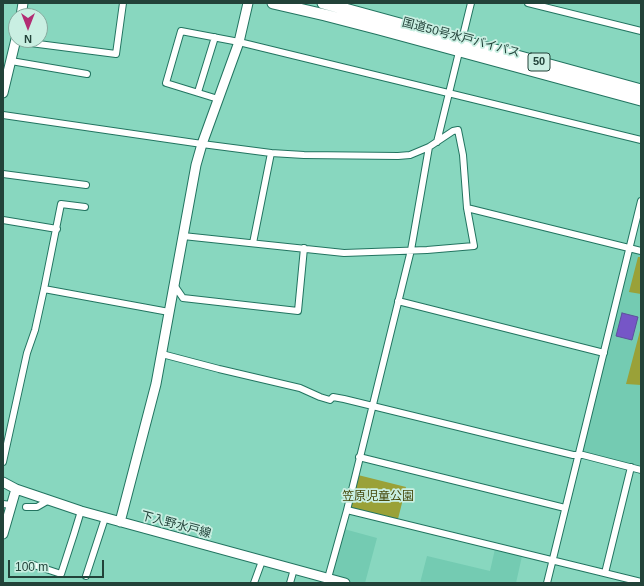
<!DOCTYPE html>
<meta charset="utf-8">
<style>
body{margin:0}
#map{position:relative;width:644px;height:586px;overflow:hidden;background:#88d7bf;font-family:Helvetica,sans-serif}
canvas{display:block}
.frame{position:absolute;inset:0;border:4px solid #224239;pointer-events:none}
.north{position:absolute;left:8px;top:8px;width:40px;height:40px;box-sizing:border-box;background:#c9efe2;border:1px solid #86aa9e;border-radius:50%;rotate:180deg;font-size:11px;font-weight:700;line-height:16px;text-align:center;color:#224239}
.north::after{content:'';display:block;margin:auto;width:14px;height:18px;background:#b22d73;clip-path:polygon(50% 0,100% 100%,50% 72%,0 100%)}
.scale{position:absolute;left:8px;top:560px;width:96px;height:18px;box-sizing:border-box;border:2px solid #224239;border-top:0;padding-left:5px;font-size:12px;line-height:14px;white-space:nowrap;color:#224239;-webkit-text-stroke:3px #c9efe2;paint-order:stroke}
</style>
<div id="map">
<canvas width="644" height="586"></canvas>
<div class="frame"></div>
<div class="north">N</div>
<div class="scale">100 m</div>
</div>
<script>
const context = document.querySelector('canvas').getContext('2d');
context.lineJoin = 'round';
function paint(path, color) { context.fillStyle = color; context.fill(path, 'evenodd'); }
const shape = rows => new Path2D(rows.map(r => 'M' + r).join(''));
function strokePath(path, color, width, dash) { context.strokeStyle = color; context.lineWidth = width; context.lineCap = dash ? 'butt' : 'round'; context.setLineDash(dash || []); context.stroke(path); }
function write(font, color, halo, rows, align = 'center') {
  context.font = font + ' Helvetica,"Noto Sans JP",sans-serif'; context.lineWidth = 3.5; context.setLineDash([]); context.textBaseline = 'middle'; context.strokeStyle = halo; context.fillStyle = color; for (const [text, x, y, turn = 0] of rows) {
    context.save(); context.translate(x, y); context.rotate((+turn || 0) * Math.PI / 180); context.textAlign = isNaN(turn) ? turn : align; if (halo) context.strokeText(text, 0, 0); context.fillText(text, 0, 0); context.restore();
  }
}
paint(shape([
 [632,252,641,254,641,466,584,452,583,450],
 [344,529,377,538,365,583,356,583,331,577],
 [495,549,522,556,516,583,420,583,427,556,490,571]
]), '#74cbb2');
paint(shape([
 [638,257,641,257,641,294,629,292],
 [641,327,641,385,626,384],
 [358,475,406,487,398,519,350,508]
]), '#9aa138');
const water = shape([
 [622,313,638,317,632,340,616,336,622,313]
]);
paint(water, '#7656c7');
strokePath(water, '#5d509c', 1);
const street = shape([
 [528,3,641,31],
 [15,41,116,54,123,3],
 [11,61,87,74],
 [198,92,215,37],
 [218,99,166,83,181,31,239,42,641,140],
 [3,115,202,144,271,153,304,155,398,156,410,155,429,147,453,131,458,130,463,155,467,208,474,246,427,250,344,253,183,236],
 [437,142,471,3],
 [3,174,86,185],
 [467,208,641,251],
 [3,220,57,229],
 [253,243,271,153],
 [174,285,183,298,298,311,304,248],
 [44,289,169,312],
 [398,301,604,353],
 [162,354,219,369,300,388,320,397,330,400,333,397,344,399,573,455,583,455,641,470],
 [359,457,565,508],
 [3,462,27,353,35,330,44,289,61,204,85,207],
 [3,504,11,505],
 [26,507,37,507,49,500],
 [347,510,641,582],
 [31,564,61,574,74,534,81,511],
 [605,573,631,467],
 [86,576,105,518],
 [328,578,347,510,411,250,429,147],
 [254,583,262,561],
 [290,583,294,569],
 [547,583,641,201]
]);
const secondary = shape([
 [21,16,23,3],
 [3,93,16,39],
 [3,482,16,489,81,511,345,583],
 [120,522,156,384,196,165,202,144,239,42,248,3],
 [3,534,16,489]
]);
const highway = shape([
 [273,3,325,15,379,29,641,100],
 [323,3,641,90]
]);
strokePath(street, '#227460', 8);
strokePath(secondary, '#227460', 11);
strokePath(highway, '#227460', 13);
strokePath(street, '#fff', 6);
strokePath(secondary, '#fff', 9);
strokePath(highway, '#fff', 11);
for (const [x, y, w] of [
 [539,62,22]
]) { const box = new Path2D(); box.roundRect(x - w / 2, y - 9, w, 18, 3); context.fillStyle = '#c9efe2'; context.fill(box); strokePath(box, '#224239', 1); }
write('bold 11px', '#224239', null, [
 ["50",539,62]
]);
write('12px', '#224239', '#c9efe2', [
 ["国道50号水戸バイパス",461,38,15],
 ["下入野水戸線",176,525,15]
]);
write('12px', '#45490c', '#c9efe2', [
 ["笠原児童公園",378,497]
]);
</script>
